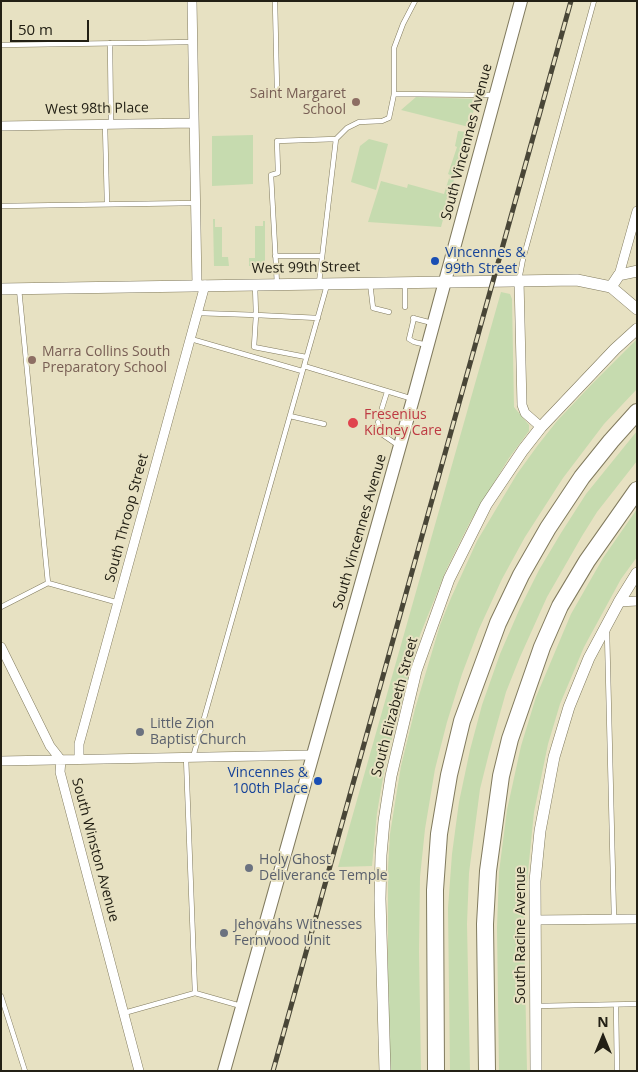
<!DOCTYPE html>
<style>
body{margin:0}
#map{position:relative;width:638px;height:1072px;overflow:hidden;background:#e7e1c2;font-family:"Open Sans",sans-serif}
canvas{display:block}
.frame{position:absolute;inset:0;border:2px solid #232015;pointer-events:none}
.north{position:absolute;left:578px;top:1012px;width:50px;height:50px;-webkit-text-stroke:4px #e7e1c2;paint-order:stroke;rotate:0deg;font-size:14px;font-weight:700;line-height:20px;text-align:center;color:#232015}
.north::after{content:'';display:block;margin:auto;width:18px;height:22px;background:#232015;clip-path:polygon(50% 0,100% 100%,50% 72%,0 100%)}
.scale{position:absolute;left:10px;top:20px;width:79px;height:22px;box-sizing:border-box;border:2px solid #232015;border-top:0;padding-left:6px;font-size:15px;line-height:18px;white-space:nowrap;color:#232015;-webkit-text-stroke:4px #e7e1c2;paint-order:stroke}
</style>
<div id="map">
<canvas width="638" height="1072"></canvas>
<div class="frame"></div>
<div class="north">N</div>
<div class="scale">50 m</div>
</div>
<script>
const context = document.querySelector('canvas').getContext('2d');
context.lineJoin = 'round';
function paint(path, color) { context.fillStyle = color; context.fill(path, 'evenodd'); }
const shape = rows => new Path2D(rows.map(r => 'M' + r).join(''));
function strokePath(path, color, width, dash) { context.strokeStyle = color; context.lineWidth = width; context.lineCap = dash ? 'butt' : 'round'; context.setLineDash(dash || []); context.stroke(path); }
function write(font, color, halo, rows, align = 'center') {
  context.font = font + ' "Open Sans",sans-serif'; context.lineWidth = 4; context.setLineDash([]); context.textBaseline = 'middle'; context.strokeStyle = halo; context.fillStyle = color; for (const [text, x, y, turn = 0] of rows) {
    context.save(); context.translate(x, y); context.rotate((+turn || 0) * Math.PI / 180); context.textAlign = isNaN(turn) ? turn : align; if (halo) context.strokeText(text, 0, 0); context.fillText(text, 0, 0); context.restore();
  }
}
paint(shape([
 [416,97,477,99,469,127,401,110],
 [458,131,467,132,441,227,368,222,381,181,407,188,408,184,444,194,450,175,448,174,457,147,455,146],
 [253,135,253,184,212,186,212,136],
 [369,139,388,144,376,190,351,182,360,146],
 [213,219,215,219,215,227,222,227,222,257,228,257,229,266,214,266],
 [263,221,265,221,265,266,249,266,249,258,255,258,255,226,263,226],
 [501,292,510,294,512,299,514,407,529,425,529,431,509,458,470,522,447,568,420,635,386,760,377,813,372,866,338,867],
 [637,339,637,389,604,424,563,478,525,537,502,579,479,629,462,674,447,722,435,769,425,829,420,877,419,952,421,1071,390,1071,388,972,388,868,390,834,401,766,415,709,440,625,451,598,477,541,517,474,538,445,557,421,591,385],
 [637,431,637,461,597,512,582,536,547,597,520,657,506,692,489,753,480,789,469,873,467,924,470,1071,450,1071,448,908,452,854,459,802,470,750,482,705,500,654,520,608,539,570,561,533,586,494],
 [637,509,637,557,621,579,584,647,560,704,548,744,534,812,525,902,524,929,527,1071,499,1071,497,928,499,872,507,810,521,746,536,697,571,614,603,558]
]), '#c6dbaf');
const service = shape([
 [275,1,277,89],
 [415,1,403,24,394,48,394,94,493,95],
 [110,43,111,124],
 [1,45,193,42],
 [105,124,107,204],
 [336,139,347,128,359,122,382,121,389,118,394,94],
 [1,206,196,203],
 [275,256,322,256],
 [519,280,523,259,594,1],
 [370,283,373,308,389,312],
 [277,284,271,175,278,173,277,141,336,139,319,283],
 [19,289,48,583],
 [405,307,405,283],
 [198,313,256,315,255,285],
 [413,318,432,323],
 [414,318,409,339,414,342,427,345],
 [191,339,302,371],
 [306,357,254,347,256,315,318,318],
 [304,366,413,399],
 [382,408,387,392],
 [290,416,324,424],
 [378,422,383,435,399,446],
 [1,607,48,583,119,603],
 [607,631,614,919],
 [186,757,195,993],
 [193,757,327,285],
 [1,996,25,1071],
 [616,1005,617,1071],
 [536,1006,637,1004],
 [124,1013,195,993,241,1006]
]);
const minor = shape([
 [192,1,197,285],
 [1,126,194,123],
 [619,275,637,211],
 [519,280,522,405,525,413,541,427],
 [619,602,637,601],
 [1,647,50,746,61,760,60,772,139,1071],
 [79,759,79,744,205,285],
 [1,761,312,755],
 [535,920,637,919]
]);
const tertiary = shape([
 [611,287,619,275,637,271],
 [1,289,577,280,611,287,637,309],
 [385,1071,380,899,381,855,384,821,391,776,416,671,449,579,486,505,523,450,541,427,615,349,637,329],
 [536,1071,535,881,540,831,554,757,569,707,589,658,619,602,637,573]
]);
const secondary = shape([
 [224,1071,415,392,521,1]
]);
const motorway = shape([
 [436,1071,435,890,439,834,449,775,462,721,498,623,521,575,548,528,582,477,611,441,637,412],
 [487,1071,485,924,488,871,501,776,510,739,542,647,560,606,587,561,637,490]
]);
strokePath(service, '#807a5e', 5.5);
strokePath(minor, '#807a5e', 10);
strokePath(tertiary, '#807a5e', 12);
strokePath(secondary, '#807a5e', 14);
strokePath(motorway, '#807a5e', 18);
strokePath(service, '#fff', 4.5);
strokePath(minor, '#fff', 9);
strokePath(tertiary, '#fff', 11);
strokePath(secondary, '#fff', 12);
strokePath(motorway, '#fff', 16);
const rail = shape([
 [273,1071,571,1]
]);
strokePath(rail, '#494637', 5);
strokePath(rail, '#e7e1c2', 3, [9]);
for (const [x, y, r, color] of [
 [356,102,5,"#8d6e63"],
 [435,261,5,"#1a4fb4"],
 [32,360,5,"#8d6e63"],
 [353,423,6,"#e0444e"],
 [140,732,5,"#6b7280"],
 [318,781,5,"#1a4fb4"],
 [249,868,5,"#6b7280"],
 [224,933,5,"#6b7280"]
]) { const dot = new Path2D(); dot.arc(x, y, r, 0, 2 * Math.PI); context.fillStyle = color; context.fill(dot); strokePath(dot, '#e7e1c2', 2); }
write('14px', '#785e54', '#e7e1c2', [
 ["Saint Margaret",346,94],
 ["School",346,110],
 ["Marra Collins South",42,352,"left"],
 ["Preparatory School",42,368,"left"]
], 'right');
write('14px', '#232015', '#e7e1c2', [
 ["West 98th Place",97,109,-1],
 ["South Vincennes Avenue",467,142,-75],
 ["West 99th Street",306,268,-1],
 ["South Throop Street",127,518,-75],
 ["South Vincennes Avenue",360,532,-74],
 ["South Elizabeth Street",395,707,-75],
 ["South Winston Avenue",95,850,75],
 ["South Racine Avenue",521,935,-90]
]);
write('14px', '#164399', '#e7e1c2', [
 ["Vincennes &",445,253],
 ["99th Street",445,269],
 ["Vincennes &",308,773,"right"],
 ["100th Place",308,789,"right"]
], 'left');
write('14px', '#be3a42', '#e7e1c2', [
 ["Fresenius",364,415],
 ["Kidney Care",364,431]
], 'left');
write('14px', '#5b616d', '#e7e1c2', [
 ["Little Zion",150,724],
 ["Baptist Church",150,740],
 ["Holy Ghost",259,860],
 ["Deliverance Temple",259,876],
 ["Jehovahs Witnesses",234,925],
 ["Fernwood Unit",234,941]
], 'left');
</script>
